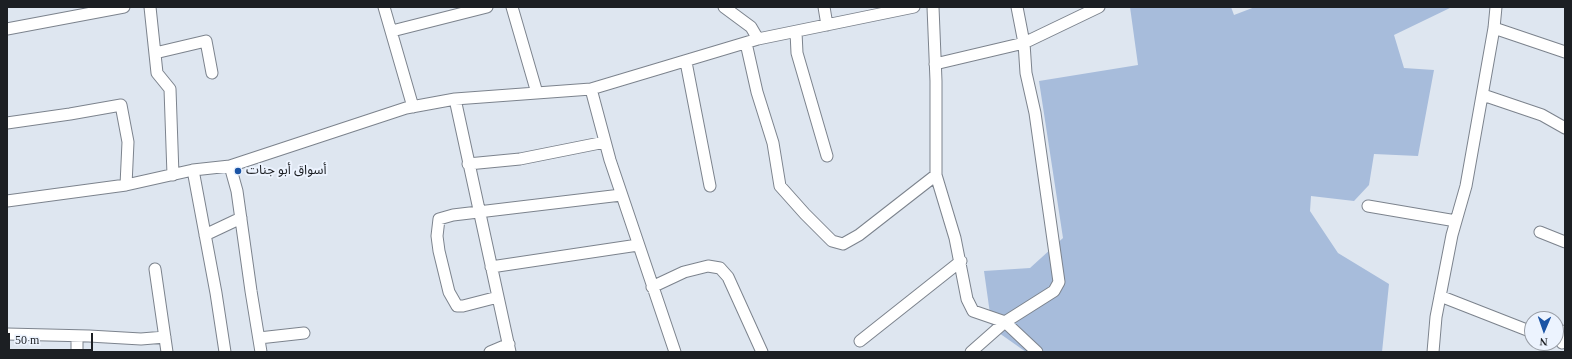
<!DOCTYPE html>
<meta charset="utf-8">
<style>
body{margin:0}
#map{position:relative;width:1572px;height:359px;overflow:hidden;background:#dee6f0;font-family:"Times New Roman",serif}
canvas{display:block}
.frame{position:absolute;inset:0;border:8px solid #1c1f23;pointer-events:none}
.north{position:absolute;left:1524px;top:311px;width:40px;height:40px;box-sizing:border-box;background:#ecf3fe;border:1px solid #999ea6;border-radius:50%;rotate:182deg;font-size:11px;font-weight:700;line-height:16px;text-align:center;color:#1c1f23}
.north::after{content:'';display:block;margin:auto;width:14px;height:18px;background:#1b54a5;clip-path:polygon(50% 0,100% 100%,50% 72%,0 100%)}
.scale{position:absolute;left:8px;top:333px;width:85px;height:18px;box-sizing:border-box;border:2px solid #1c1f23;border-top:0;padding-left:5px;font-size:12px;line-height:14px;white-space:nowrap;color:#1c1f23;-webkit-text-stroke:3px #ecf3fe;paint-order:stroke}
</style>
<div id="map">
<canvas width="1572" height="359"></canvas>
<div class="frame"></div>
<div class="north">N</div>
<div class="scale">50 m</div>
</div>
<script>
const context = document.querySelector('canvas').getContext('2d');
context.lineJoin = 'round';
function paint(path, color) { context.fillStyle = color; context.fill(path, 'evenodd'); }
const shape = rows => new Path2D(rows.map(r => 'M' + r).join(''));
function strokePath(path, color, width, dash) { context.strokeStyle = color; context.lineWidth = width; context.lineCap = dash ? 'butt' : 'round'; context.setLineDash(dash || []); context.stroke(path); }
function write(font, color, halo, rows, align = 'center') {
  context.font = font + ' "Times New Roman","Noto Sans Arabic",serif'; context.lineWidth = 4; context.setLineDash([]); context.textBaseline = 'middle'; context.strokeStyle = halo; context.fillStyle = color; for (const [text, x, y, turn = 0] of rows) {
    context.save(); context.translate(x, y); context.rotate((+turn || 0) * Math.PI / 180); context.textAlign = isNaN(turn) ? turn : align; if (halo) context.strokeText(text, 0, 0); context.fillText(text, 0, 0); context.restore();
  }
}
paint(shape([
 [1130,7,1231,7,1234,15,1255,7,1452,7,1394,35,1404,68,1434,70,1418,156,1374,154,1369,185,1354,201,1311,196,1310,211,1338,253,1389,284,1382,352,1026,352,992,328,984,271,1030,268,1063,238,1039,81,1138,65]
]), '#a7bcdb');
const minor = shape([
 [150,7,157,73,170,89,173,175],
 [384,7,413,107],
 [512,7,537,93],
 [724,7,751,27,758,39],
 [824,7,827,25],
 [933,7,936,81,936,175,955,238,967,299,973,311,1005,322,1037,352],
 [1494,28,1565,52],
 [7,29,124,7],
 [392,31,487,7],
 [796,32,797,53,827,156],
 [746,43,757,92,773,143,780,186,805,214,832,241,843,244,859,235,936,175],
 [155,53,206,41,212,73],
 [686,62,710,186],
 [935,64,1024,43,1099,7],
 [591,89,610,160,675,352],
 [1483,95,1542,115,1565,128],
 [455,99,510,352],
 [7,123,70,114,121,105,128,142,126,185],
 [468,164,520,159,605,142],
 [230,166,237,191,251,291,261,352],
 [193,170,216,293,225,352],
 [7,201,126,185,193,170,230,166,406,108,455,99,591,89,758,39,914,7],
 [1368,206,1456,221],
 [1540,232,1565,242],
 [205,235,241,218],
 [491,267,638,245],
 [155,269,167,352],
 [652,287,684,272,708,266,720,268,728,277,762,352],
 [1440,296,1532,332],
 [498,297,463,306,457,306,449,292,439,251,437,236,439,219,453,215,621,195],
 [7,334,89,336,141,339,165,337],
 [259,338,304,333],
 [860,341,961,261],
 [1562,343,1565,331],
 [77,352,77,336],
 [490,352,509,344],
 [971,352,1005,322,1054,291,1059,282,1035,113,1026,73,1024,43,1017,7],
 [1433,352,1436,317,1452,235,1466,186,1494,28,1496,7]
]);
strokePath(minor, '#7c838d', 13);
strokePath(minor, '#fff', 11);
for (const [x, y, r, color] of [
 [238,171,4,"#1b54a5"]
]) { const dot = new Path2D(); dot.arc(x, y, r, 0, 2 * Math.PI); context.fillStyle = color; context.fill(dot); strokePath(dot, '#ecf3fe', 1.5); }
write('13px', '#1c1f23', '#ecf3fe', [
 ["أسواق أبو جنات",246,171]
], 'left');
</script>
